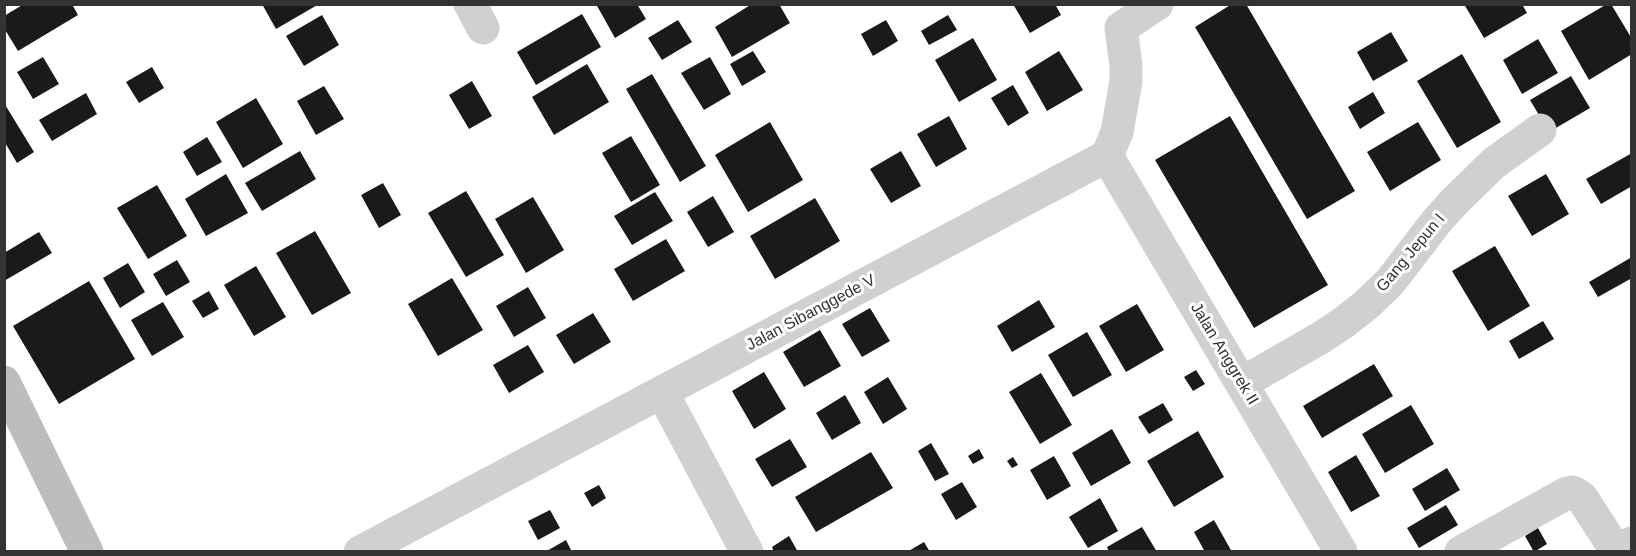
<!DOCTYPE html>
<style>
body{margin:0}
#map{position:relative;width:1636px;height:556px;overflow:hidden;background:#fff;font-family:Arial,sans-serif}
canvas{display:block}
.frame{position:absolute;inset:0;border:6px solid #333;pointer-events:none}
</style>
<div id="map">
<canvas width="1636" height="556"></canvas>
<div class="frame"></div>
</div>
<script>
const context = document.querySelector('canvas').getContext('2d');
context.lineJoin = 'round';
function paint(path, color) { context.fillStyle = color; context.fill(path, 'evenodd'); }
const shape = rows => new Path2D(rows.map(r => 'M' + r).join(''));
function strokePath(path, color, width, dash) { context.strokeStyle = color; context.lineWidth = width; context.lineCap = dash ? 'butt' : 'round'; context.setLineDash(dash || []); context.stroke(path); }
function write(font, color, halo, rows, align = 'center') {
  context.font = font + ' Arial,sans-serif'; context.lineWidth = 6; context.setLineDash([]); context.textBaseline = 'middle'; context.strokeStyle = halo; context.fillStyle = color; for (const [text, x, y, turn = 0] of rows) {
    context.save(); context.translate(x, y); context.rotate((+turn || 0) * Math.PI / 180); context.textAlign = isNaN(turn) ? turn : align; if (halo) context.strokeText(text, 0, 0); context.fillText(text, 0, 0); context.restore();
  }
}
paint(shape([
 [24,4,72,4,78,15,18,51,4,28,4,16],
 [262,4,319,4,276,29],
 [596,4,637,4,646,19,615,38],
 [752,4,779,4,790,23,732,57,715,27],
 [1013,4,1055,4,1061,15,1030,33],
 [1232,4,1246,4,1355,191,1307,219,1195,27],
 [1464,4,1522,4,1527,13,1484,38],
 [1607,4,1611,4,1632,39,1632,54,1589,80,1561,31],
 [582,14,601,47,536,85,517,52],
 [322,15,339,45,304,66,286,36],
 [948,15,957,30,929,45,921,31],
 [678,20,692,42,662,60,648,38],
 [886,20,898,41,873,56,861,34],
 [1391,32,1408,61,1373,81,1357,52],
 [973,38,997,80,959,102,935,60],
 [1538,39,1558,73,1522,94,1503,60],
 [753,51,766,72,742,86,730,64],
 [1059,51,1083,90,1047,111,1025,72],
 [1462,54,1501,122,1457,148,1417,81],
 [43,57,59,84,33,99,17,72],
 [710,57,731,94,704,110,681,73],
 [587,64,609,102,554,135,532,97],
 [152,67,164,88,139,103,126,82],
 [652,74,706,166,680,182,626,89],
 [1571,76,1590,108,1549,132,1530,100],
 [472,81,492,116,469,129,449,95],
 [1013,85,1029,113,1008,126,991,98],
 [324,86,344,119,316,135,297,101],
 [1373,92,1385,113,1360,129,1348,107],
 [86,93,97,114,52,141,39,120],
 [256,98,283,144,243,168,216,122],
 [4,103,34,152,17,163,4,141],
 [949,116,967,149,936,167,917,134],
 [1230,116,1328,285,1254,328,1155,160],
 [770,122,803,180,748,212,715,155],
 [1418,122,1441,160,1390,191,1367,152],
 [631,136,660,185,631,202,602,153],
 [207,137,222,162,197,176,183,152],
 [300,151,316,179,262,211,245,183],
 [901,151,921,186,891,203,870,169],
 [1632,153,1632,186,1601,204,1586,179],
 [226,174,248,213,206,236,185,199],
 [1546,174,1569,214,1532,236,1508,196],
 [383,183,401,215,379,228,361,195],
 [157,185,187,236,148,259,117,208],
 [466,191,504,255,466,277,428,213],
 [655,192,673,221,632,245,614,216],
 [713,196,734,232,708,247,687,212],
 [533,197,564,250,526,273,495,219],
 [815,198,840,241,775,279,750,236],
 [315,231,351,293,312,315,276,253],
 [39,232,52,253,4,281,4,253],
 [666,239,685,271,633,301,614,269],
 [1495,246,1530,306,1488,331,1452,271],
 [1632,257,1632,278,1598,297,1589,282],
 [177,260,190,282,166,296,153,274],
 [128,263,145,292,120,308,103,278],
 [256,266,286,317,254,336,224,285],
 [452,278,483,330,438,356,408,304],
 [89,281,135,359,59,404,13,326],
 [528,287,546,318,514,337,496,306],
 [209,291,219,309,203,318,192,301],
 [1039,300,1055,327,1012,352,997,326],
 [163,302,184,337,152,356,131,320],
 [1137,304,1164,350,1126,372,1099,326],
 [870,308,890,341,862,357,842,324],
 [593,313,611,342,574,364,556,335],
 [1543,321,1554,339,1519,359,1509,341],
 [820,330,841,366,804,387,783,352],
 [1087,332,1112,375,1073,397,1048,355],
 [528,345,544,372,509,393,493,365],
 [1374,364,1393,396,1322,438,1303,406],
 [1196,370,1205,384,1193,391,1184,377],
 [764,372,786,409,754,429,732,391],
 [1041,373,1072,425,1040,444,1009,392],
 [888,377,907,409,883,424,864,392],
 [845,395,861,423,832,440,816,413],
 [1163,403,1173,420,1149,434,1138,417],
 [1411,405,1434,444,1385,473,1362,434],
 [1112,429,1131,463,1091,486,1072,453],
 [1198,431,1224,477,1174,507,1147,461],
 [790,439,807,467,772,487,755,459],
 [931,443,949,474,935,481,918,451],
 [979,449,984,458,973,464,968,456],
 [871,452,893,488,816,532,795,497],
 [1356,455,1380,496,1351,512,1328,472],
 [1054,456,1071,486,1047,500,1030,470],
 [1013,457,1018,465,1012,468,1007,461],
 [1447,468,1460,490,1425,511,1412,489],
 [962,482,977,507,956,520,941,494],
 [599,485,606,498,592,507,584,493],
 [1100,498,1118,531,1088,548,1069,517],
 [1446,505,1458,525,1419,548,1407,528],
 [550,510,560,528,538,540,528,521],
 [1214,520,1232,552,1205,552,1194,532],
 [1142,527,1157,552,1109,552,1107,547],
 [1538,528,1547,544,1534,552,1525,536],
 [789,536,798,552,774,552,772,547],
 [566,540,572,552,545,552],
 [924,542,930,552,907,552]
]), '#1a1a1a');
strokePath(shape([
 [470,4,483,28],
 [1107,156,1341,552],
 [1242,383,1322,337,1343,323,1366,305,1390,282,1436,222,1454,202,1494,163,1540,130],
 [662,392,747,552],
 [360,552,1107,156,1117,132,1126,81,1126,65,1121,28,1157,4],
 [1461,552,1567,493,1573,492,1582,498,1613,546,1618,549,1632,543]
]), '#d0d0d0', 33);
strokePath(shape([
 [4,382,87,552]
]), '#bdbdbd', 33);
write('16px', '#333', '#fff', [
 ["Gang Jepun I",1411,253,-50],
 ["Jalan Sibanggede V",811,313,-28],
 ["Jalan Anggrek II",1224,354,59]
]);
</script>
